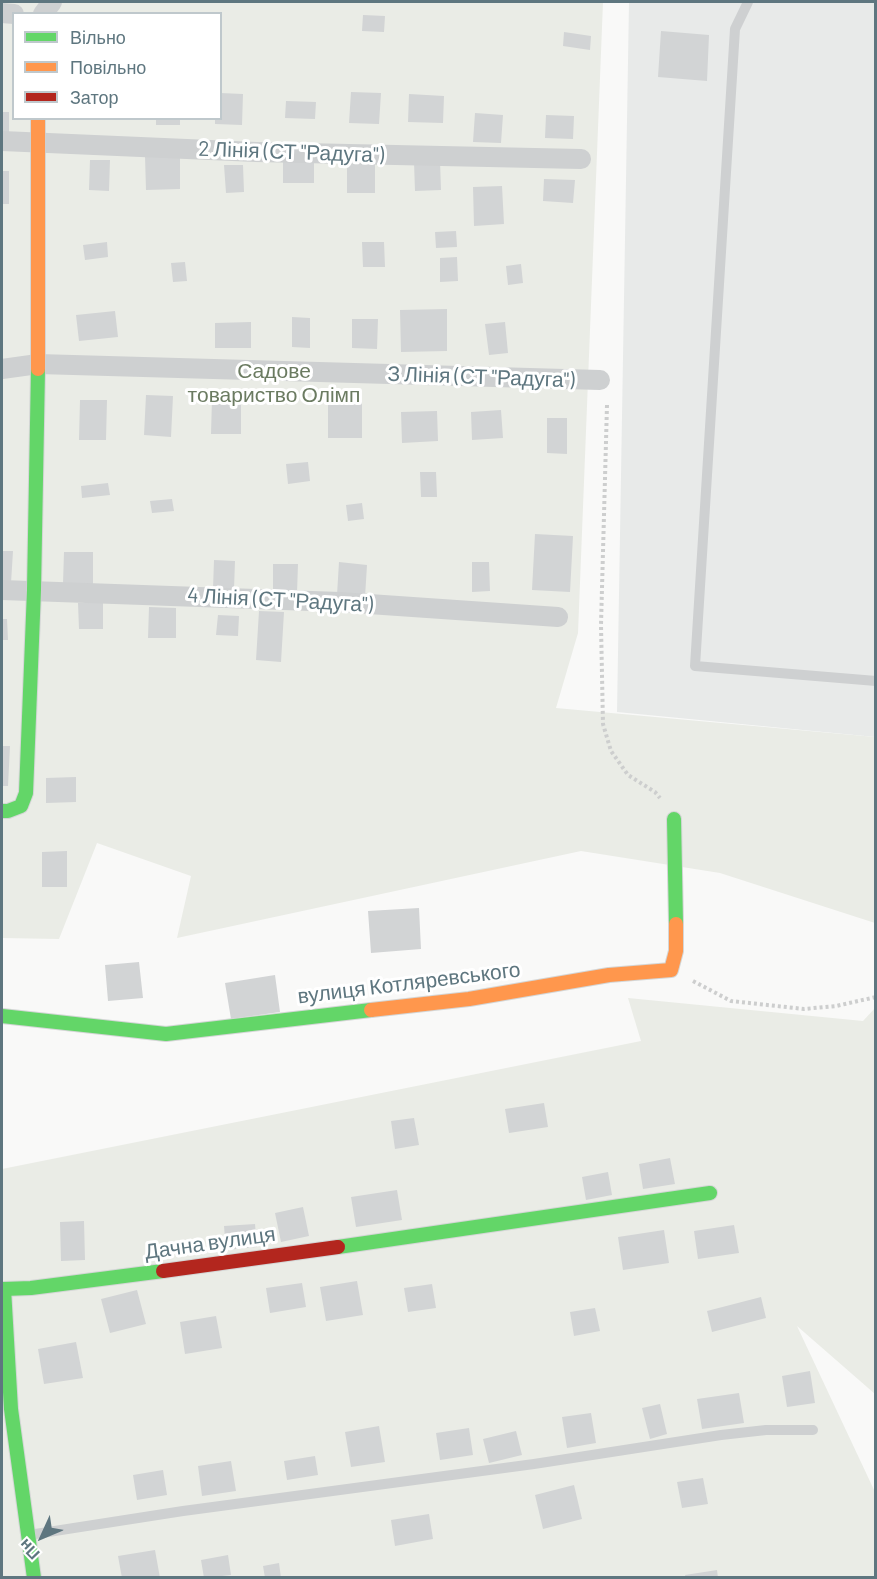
<!DOCTYPE html>
<meta charset="utf-8">
<style>
body{margin:0}
#map{position:relative;width:877px;height:1579px;overflow:hidden;background:#f9f9f8;font-family:Barlow,sans-serif}
canvas{display:block}
.frame{position:absolute;inset:0;border:3px solid #5e767f;pointer-events:none}
.legend{position:absolute;left:12px;top:12px;width:210px;height:108px;box-sizing:border-box;background:#fff;border:2px solid #bfc8cc;margin:0;padding:8px 10px;list-style:none;font-size:18px;color:#5e767f}
.legend li{display:flex;align-items:center;gap:12px;height:30px}
.legend b{width:30px;border:2px solid #bfc8cc}
.north{position:absolute;left:12px;top:1507px;width:60px;height:60px;-webkit-text-stroke:4px #fff;paint-order:stroke;rotate:226deg;font-size:16px;font-weight:700;line-height:24px;text-align:center;color:#5e767f}
.north::after{content:'';display:block;margin:auto;width:21px;height:27px;background:#5e767f;clip-path:polygon(50% 0,100% 100%,50% 72%,0 100%)}
</style>
<div id="map">
<canvas width="877" height="1579"></canvas>
<div class="frame"></div>
<ul class="legend">
<li><b style="height:8px;background:#63d668"></b>Вільно</li>
<li><b style="height:8px;background:#ff974d"></b>Повільно</li>
<li><b style="height:8px;background:#b3261e"></b>Затор</li>
</ul>
<div class="north">Пн</div>
</div>
<script>
const context = document.querySelector('canvas').getContext('2d');
context.lineJoin = 'round';
function paint(path, color) { context.fillStyle = color; context.fill(path, 'evenodd'); }
const shape = rows => new Path2D(rows.map(r => 'M' + r).join(''));
function strokePath(path, color, width, dash) { context.strokeStyle = color; context.lineWidth = width; context.lineCap = dash ? 'butt' : 'round'; context.setLineDash(dash || []); context.stroke(path); }
function write(font, color, halo, rows, align = 'center') {
  context.font = font + ' Barlow,sans-serif'; context.lineWidth = 6; context.setLineDash([]); context.textBaseline = 'middle'; context.strokeStyle = halo; context.fillStyle = color; for (const [text, x, y, turn = 0] of rows) {
    context.save(); context.translate(x, y); context.rotate((+turn || 0) * Math.PI / 180); context.textAlign = isNaN(turn) ? turn : align; if (halo) context.strokeText(text, 0, 0); context.fillText(text, 0, 0); context.restore();
  }
}
paint(shape([
 [629,2,875,2,875,737,617,712]
]), '#e8eae9');
paint(shape([
 [2,2,603,2,578,633,556,708,875,737,875,923,720,873,581,851,177,938,191,876,97,843,59,939,2,938],
 [14,14,220,14,220,118,14,118],
 [628,998,863,1021,875,1008,875,1394,797,1326,875,1492,875,1577,2,1578,2,1169,641,1041]
]), '#eaece6');
paint(shape([
 [363,15,385,16,384,32,362,31],
 [661,31,709,35,707,81,658,77],
 [564,32,591,36,590,50,563,46],
 [351,92,381,93,379,124,349,123],
 [220,93,243,94,242,125,215,124,215,118,220,118],
 [409,94,444,96,443,123,408,122],
 [286,101,316,102,315,119,285,118],
 [2,112,9,112,9,133,2,133],
 [475,113,503,115,501,143,473,142],
 [546,115,574,116,573,139,545,138],
 [156,118,180,118,180,125,156,125],
 [180,155,180,189,146,190,145,156],
 [283,158,314,159,314,183,283,183],
 [90,160,110,160,109,191,89,190],
 [347,161,375,162,375,193,347,193],
 [440,161,441,190,415,191,414,162],
 [224,165,243,165,244,192,226,193],
 [2,171,9,171,9,204,2,204],
 [544,179,575,180,573,203,543,201],
 [502,186,504,224,474,226,473,187],
 [456,231,457,247,436,248,435,232],
 [107,242,108,257,85,260,83,245],
 [362,242,384,242,385,267,363,267],
 [457,257,458,281,440,282,440,258],
 [185,262,187,281,173,282,171,263],
 [521,264,523,283,508,285,506,266],
 [447,309,447,351,401,352,400,310],
 [115,311,118,337,79,341,76,315],
 [292,317,310,318,310,348,292,347],
 [352,319,378,319,377,349,352,348],
 [251,322,251,348,215,348,215,323],
 [505,322,508,353,489,355,485,324],
 [146,395,173,396,171,437,144,435],
 [212,399,241,399,241,434,211,434],
 [80,400,107,400,106,440,79,440],
 [328,402,362,402,362,438,328,438],
 [501,410,503,438,472,440,471,412],
 [437,411,438,441,402,443,401,412],
 [547,418,567,418,567,454,547,453],
 [308,462,310,481,288,484,286,464],
 [420,472,436,472,437,497,421,497],
 [108,483,110,495,82,498,81,486],
 [172,499,174,511,152,513,150,501],
 [362,503,364,519,348,521,346,505],
 [535,534,573,536,570,592,532,590],
 [2,551,13,551,11,583,2,583],
 [64,552,93,552,93,584,63,584],
 [214,560,235,561,234,589,213,589],
 [339,562,367,565,365,597,337,595],
 [472,562,489,562,490,591,472,592],
 [273,564,298,564,297,593,273,592],
 [78,603,103,603,103,629,79,629],
 [149,607,176,608,176,638,148,638],
 [259,611,284,612,281,662,256,660],
 [218,615,239,616,238,636,216,635],
 [2,619,7,619,8,640,2,640],
 [2,746,10,746,8,786,2,786],
 [76,777,76,802,46,803,46,778],
 [67,851,67,887,42,887,42,852],
 [419,908,421,949,371,953,368,911],
 [139,962,143,998,108,1001,105,965],
 [275,975,280,1012,231,1019,225,983],
 [544,1103,548,1127,509,1133,505,1109],
 [414,1118,419,1145,395,1149,391,1121],
 [670,1158,675,1184,643,1189,639,1164],
 [608,1172,612,1195,586,1200,582,1177],
 [397,1190,402,1220,356,1227,351,1197],
 [303,1207,309,1236,281,1242,275,1213],
 [84,1221,85,1260,61,1261,60,1222],
 [255,1224,257,1247,226,1250,224,1226],
 [734,1225,739,1253,698,1259,694,1231],
 [664,1230,669,1263,623,1270,618,1237],
 [357,1281,363,1315,326,1321,320,1287],
 [302,1283,306,1307,270,1313,266,1288],
 [432,1284,436,1308,408,1312,404,1288],
 [137,1290,146,1324,110,1333,101,1299],
 [761,1297,766,1318,712,1332,707,1311],
 [595,1308,600,1331,574,1336,570,1312],
 [216,1316,222,1348,185,1354,180,1322],
 [76,1342,83,1378,44,1384,38,1349],
 [810,1371,815,1403,787,1407,782,1376],
 [739,1393,744,1423,702,1429,697,1399],
 [660,1404,667,1434,650,1439,642,1408],
 [591,1413,596,1443,567,1448,562,1417],
 [379,1426,385,1462,351,1467,345,1432],
 [469,1428,473,1455,440,1460,436,1433],
 [516,1431,522,1455,489,1463,483,1439],
 [315,1456,318,1475,287,1480,284,1461],
 [231,1461,236,1491,202,1496,198,1466],
 [163,1470,167,1495,137,1500,133,1475],
 [703,1478,708,1504,682,1508,677,1482],
 [574,1485,582,1519,543,1529,535,1495],
 [429,1514,433,1539,395,1546,391,1520],
 [155,1550,160,1578,122,1578,118,1556],
 [228,1555,231,1575,204,1578,201,1560],
 [279,1563,281,1578,265,1578,263,1566],
 [717,1570,718,1578,686,1578,685,1575]
]), '#d2d4d5');
const fast = shape([
 [2,811,8,811,21,806,26,793,34,590,38,369],
 [674,819,676,924],
 [2,1016,166,1034,371,1010],
 [338,1247,710,1193],
 [34,1578,11,1409,4,1289,31,1288,163,1271]
]);
const slow = shape([
 [38,369,38,118],
 [371,1010,469,999,609,975,671,970,676,951,676,924]
]);
const jam = shape([
 [163,1271,338,1247]
]);
strokePath(fast, '#d4d6d6', 16);
strokePath(slow, '#d4d6d6', 16);
strokePath(jam, '#d4d6d6', 16);
strokePath(shape([
 [607,405,601,625,603,724,611,751,628,775,655,792,660,798],
 [693,981,731,1001,804,1009,836,1006,876,997]
]), '#cdcece', 4, [3, 3]);
strokePath(shape([
 [748,2,735,29,695,666,876,681],
 [29,1535,183,1511,534,1464,721,1435,766,1430,813,1430]
]), '#ced0d1', 10);
strokePath(shape([
 [2,13,14,14],
 [43,14,52,2],
 [2,141,256,152,581,159],
 [2,369,38,364,600,380],
 [2,590,340,602,558,617]
]), '#ced0d1', 20);
strokePath(fast, '#63d668', 14);
strokePath(slow, '#ff974d', 14);
strokePath(jam, '#b3261e', 14);
write('21px', '#5e767f', '#fff', [
 ["2 Лінія (СТ \"Радуга\")",291,152,2],
 ["З Лінія (СТ \"Радуга\")",481,377,2],
 ["4 Лінія (СТ \"Радуга\")",280,600,3],
 ["вулиця Котляревського",409,983,-7],
 ["Дачна вулиця",210,1243,-8]
]);
write('21px', '#6b7b61', '#fff', [
 ["Садове",274,371],
 ["товариство Олімп",274,395]
]);
</script>
